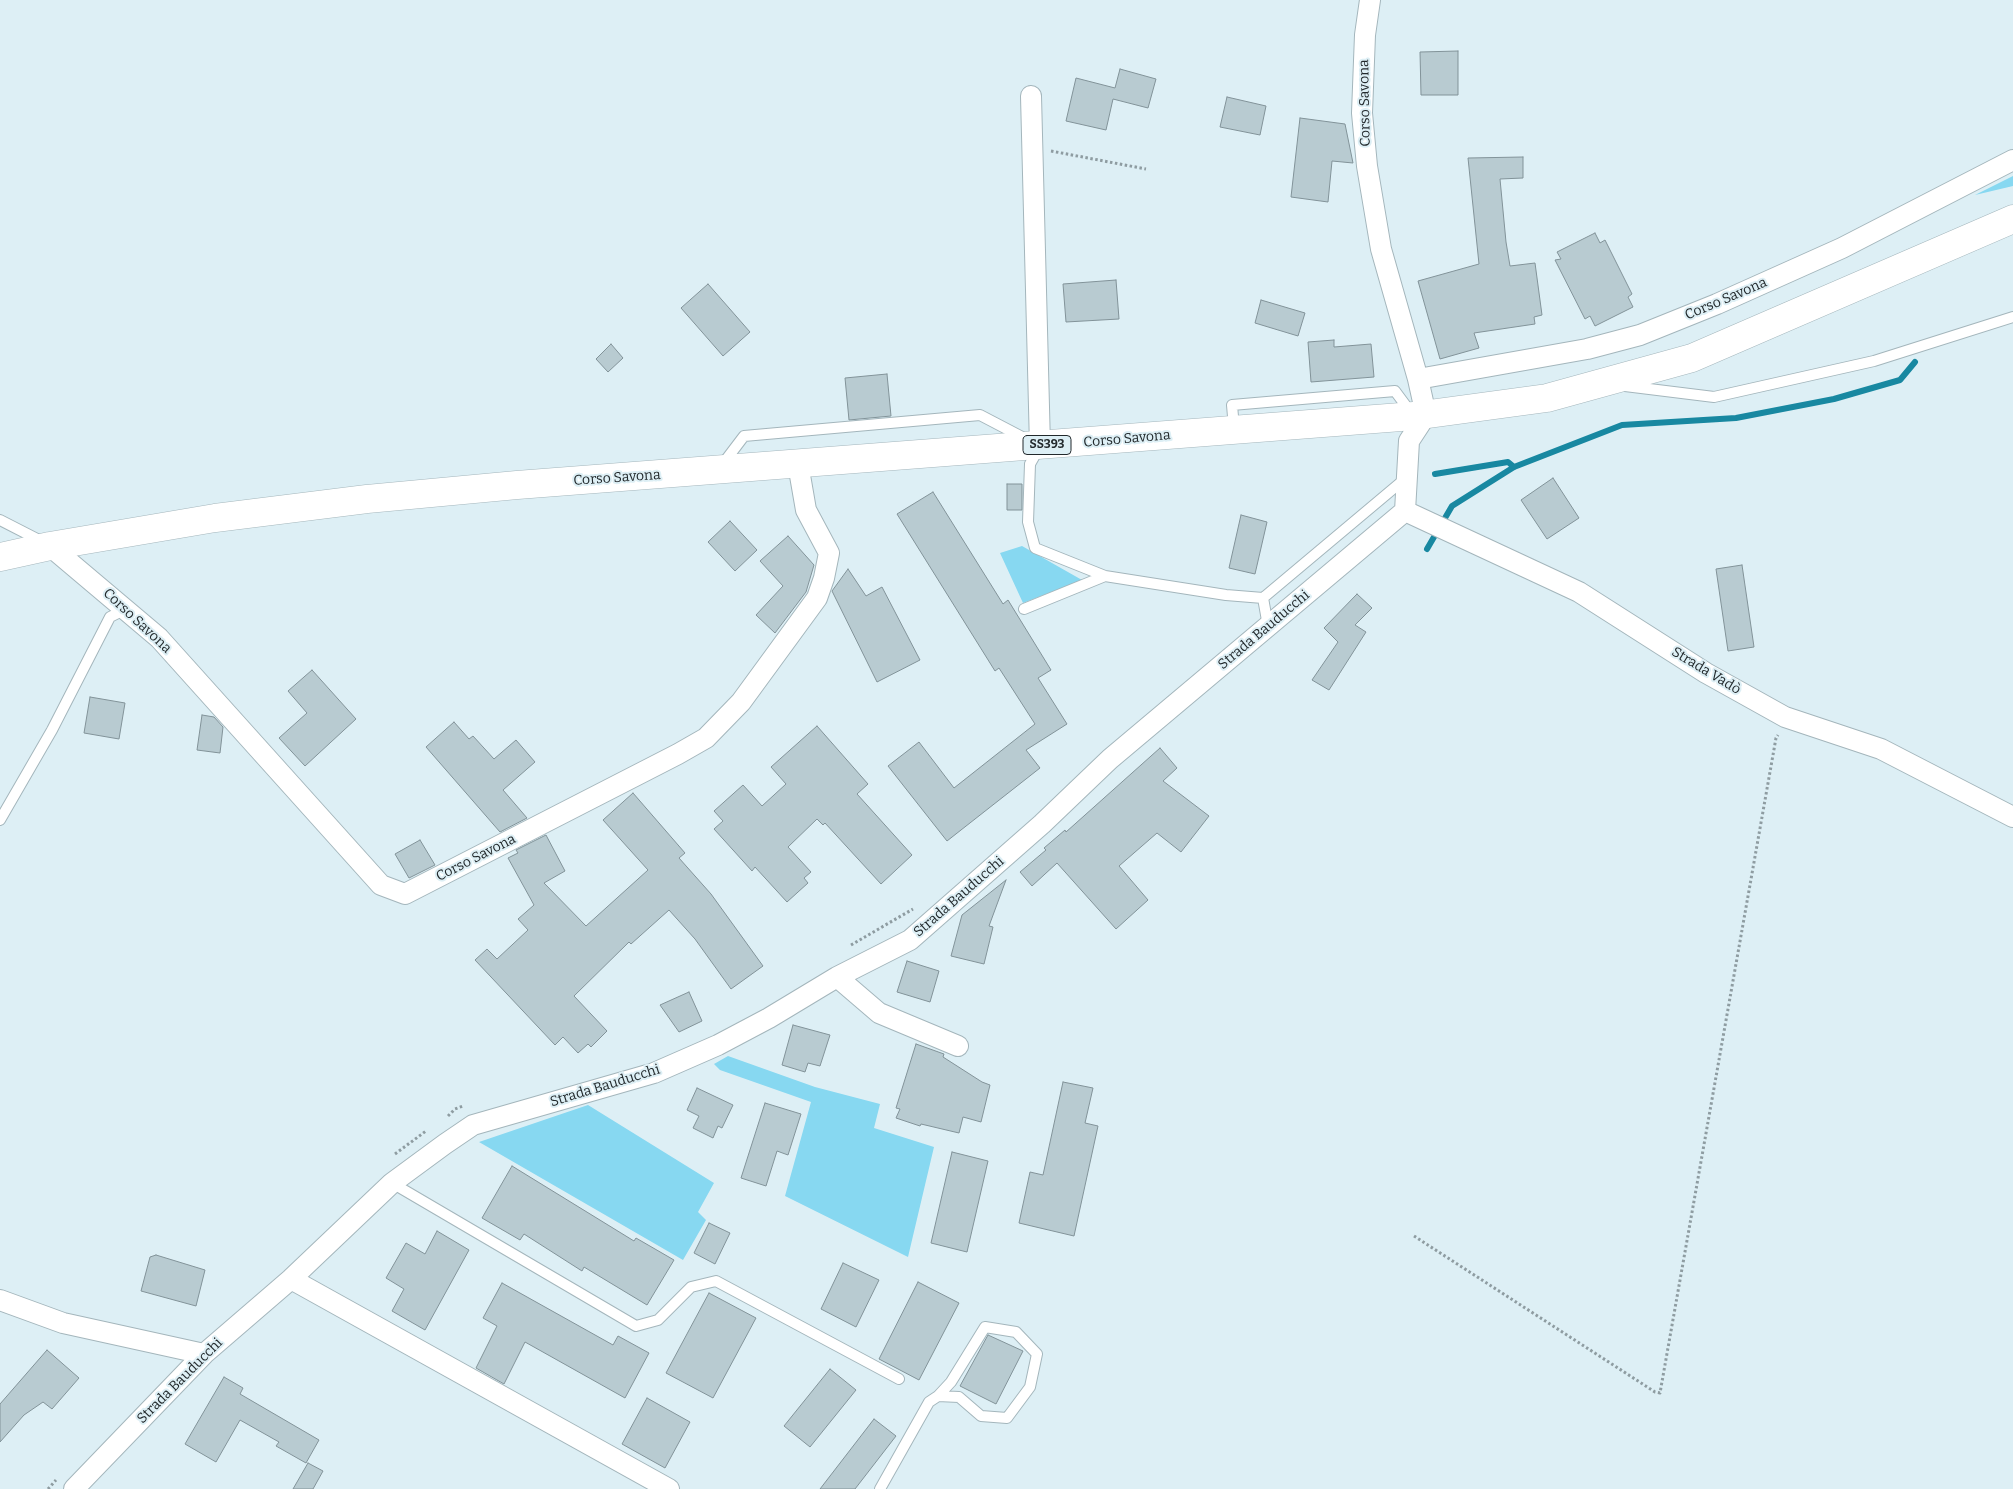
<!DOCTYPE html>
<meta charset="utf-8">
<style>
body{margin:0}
canvas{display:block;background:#ddeff5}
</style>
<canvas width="2013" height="1489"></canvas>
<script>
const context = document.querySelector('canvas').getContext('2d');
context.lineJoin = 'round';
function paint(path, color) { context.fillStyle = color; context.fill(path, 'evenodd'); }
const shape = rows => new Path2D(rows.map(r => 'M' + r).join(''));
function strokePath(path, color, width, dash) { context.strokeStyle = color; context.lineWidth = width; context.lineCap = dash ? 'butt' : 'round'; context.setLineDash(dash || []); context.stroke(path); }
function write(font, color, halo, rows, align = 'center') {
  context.font = font + ' Bitter,serif'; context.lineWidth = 4; context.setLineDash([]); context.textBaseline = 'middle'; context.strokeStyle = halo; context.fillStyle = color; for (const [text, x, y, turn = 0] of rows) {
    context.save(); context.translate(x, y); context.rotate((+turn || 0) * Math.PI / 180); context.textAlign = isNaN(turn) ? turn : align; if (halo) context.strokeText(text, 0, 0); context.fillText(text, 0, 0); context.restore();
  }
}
paint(shape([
 [2013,176,2013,186,1975,195],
 [1022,546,1082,580,1023,603,1000,553],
 [728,1056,815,1087,880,1104,874,1128,934,1147,908,1257,785,1196,811,1102,720,1070,714,1064],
 [588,1105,714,1183,698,1212,706,1220,683,1260,479,1142]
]), '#87d8f1');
strokePath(shape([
 [1435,474,1508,462,1514,467],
 [1427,549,1452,506,1514,467,1622,425,1736,418,1834,399,1900,380,1915,362]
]), '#1888a1', 6);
const building = shape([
 [1458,51,1458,95,1421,95,1420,52,1458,51],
 [1120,69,1156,79,1148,108,1113,99,1106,130,1066,121,1076,78,1115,88,1120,69],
 [1227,97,1266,106,1260,135,1220,127,1227,97],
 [1300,118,1345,124,1353,163,1332,161,1328,202,1291,197,1300,118],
 [1523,157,1523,178,1500,179,1506,242,1510,266,1535,263,1542,315,1534,317,1535,324,1474,333,1479,348,1440,359,1418,281,1479,264,1468,158,1523,157],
 [1595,233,1600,243,1605,240,1632,294,1628,297,1633,307,1595,326,1590,316,1585,319,1555,260,1561,259,1557,252,1595,233],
 [1116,280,1119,319,1066,322,1063,284,1116,280],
 [708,284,750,332,723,356,681,308,708,284],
 [1261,300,1305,313,1298,336,1255,323,1261,300],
 [1334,340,1334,347,1371,344,1374,377,1311,382,1308,342,1334,340],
 [611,344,623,358,608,372,596,359,611,344],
 [887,374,891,416,849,420,845,378,887,374],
 [1553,478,1579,518,1547,539,1521,500,1553,478],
 [1007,484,1022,484,1022,510,1007,510,1007,484],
 [933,492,1003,604,1008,600,1051,670,1038,678,1067,724,1026,750,1040,768,947,841,888,766,919,742,954,788,1035,724,999,668,995,671,897,514,933,492],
 [1241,515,1267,522,1255,574,1229,568,1241,515],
 [730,521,757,550,735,571,708,542,730,521],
 [788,536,814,565,806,592,775,633,756,615,783,586,760,561,788,536],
 [1742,565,1754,647,1728,651,1716,569,1742,565],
 [848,569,866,596,882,587,920,660,877,682,832,591,848,569],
 [1357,594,1372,608,1355,625,1366,632,1329,690,1312,680,1338,642,1324,628,1357,594],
 [312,670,356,719,305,766,279,738,307,713,288,691,312,670],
 [90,697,125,703,119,739,84,733,90,697],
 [202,715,214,717,223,727,220,753,197,750,202,715],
 [454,722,469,739,473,736,494,759,516,740,535,762,503,790,527,818,500,832,426,747,454,722],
 [817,726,868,784,857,794,912,855,881,884,825,823,823,825,817,819,788,847,811,872,804,878,808,883,787,902,755,867,752,871,714,829,723,821,714,811,743,785,762,806,786,784,771,767,817,726],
 [1160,748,1177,768,1163,781,1209,816,1181,852,1157,833,1119,866,1148,900,1116,929,1057,863,1032,886,1020,872,1046,850,1044,848,1065,830,1066,832,1160,748],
 [633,793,685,853,679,858,711,894,763,966,731,989,695,939,669,910,631,944,629,942,574,996,607,1031,591,1047,588,1044,578,1053,563,1037,555,1045,475,960,487,949,497,959,528,930,518,919,534,905,508,858,518,853,516,850,546,835,565,871,544,883,586,926,648,870,603,820,633,793],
 [420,840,435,865,409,878,395,854,420,840],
 [1006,880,989,926,993,927,984,964,951,956,962,915,1006,880],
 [907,961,939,971,930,1002,897,992,907,961],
 [689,992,702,1021,679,1032,660,1005,689,992],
 [793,1025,830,1035,820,1066,808,1063,805,1072,782,1065,793,1025],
 [916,1044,944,1054,943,1057,982,1082,990,1085,981,1122,963,1117,959,1133,921,1124,920,1126,896,1118,900,1109,896,1108,916,1044],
 [1063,1082,1093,1088,1085,1123,1098,1126,1074,1236,1019,1223,1030,1172,1043,1175,1063,1082],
 [697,1088,733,1105,722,1128,718,1126,713,1138,693,1128,699,1116,687,1110,697,1088],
 [765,1103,801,1114,788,1155,777,1151,766,1186,741,1178,765,1103],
 [952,1152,988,1161,967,1252,931,1243,952,1152],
 [512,1166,634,1241,636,1238,674,1260,647,1305,584,1267,582,1271,524,1234,520,1240,482,1218,512,1166],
 [709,1223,730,1233,715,1264,694,1253,709,1223],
 [437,1231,469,1250,425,1330,392,1311,404,1289,386,1278,406,1243,425,1254,437,1231],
 [156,1255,205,1270,196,1306,141,1291,150,1257,156,1255],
 [843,1263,879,1280,856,1327,821,1309,843,1263],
 [918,1282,959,1303,919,1380,879,1359,918,1282],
 [502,1283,613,1345,618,1336,649,1353,625,1398,525,1342,504,1384,476,1368,497,1326,483,1318,502,1283],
 [709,1293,756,1318,713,1398,666,1373,709,1293],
 [988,1335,1023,1351,996,1404,960,1386,988,1335],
 [47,1350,79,1378,52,1409,43,1402,24,1415,0,1442,0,1404,47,1350],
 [830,1369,856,1390,810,1447,784,1426,830,1369],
 [224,1377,243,1388,240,1394,319,1440,306,1463,276,1446,279,1442,240,1420,216,1462,185,1444,224,1377],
 [647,1398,690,1422,665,1468,622,1444,647,1398],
 [874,1419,896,1436,855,1489,820,1489,874,1419],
 [308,1463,323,1471,313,1489,293,1489,308,1463]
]);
paint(building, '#b8cbd1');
strokePath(building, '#829399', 1);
const lane = shape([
 [1625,386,1714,397,1874,361,2013,317],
 [1234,428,1232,405,1395,391,1412,414],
 [1039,448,1030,464,1028,522,1035,548,1105,576,1226,595,1263,598,1406,478],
 [722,465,744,436,980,415,1026,439],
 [0,520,43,542],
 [1263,598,1268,626],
 [1024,609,1105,576],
 [0,820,52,730,110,617,126,609],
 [392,1183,636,1326,658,1320,691,1287,716,1281,899,1379],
 [880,1489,929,1402,938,1396,959,1397,981,1416,1007,1418,1030,1387,1037,1354,1016,1332,985,1327,951,1382,938,1396]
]);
const street = shape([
 [1031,96,1040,446],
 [1418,379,1587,349,1640,335,1717,304,1842,248,2013,160],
 [1405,511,1579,592,1706,673,1785,717,1881,749,2013,817],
 [50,546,159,638,381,885,405,894,678,754,706,738,741,702,817,598,824,578,829,553,806,510,798,464],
 [837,977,879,1013,958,1046],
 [291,1279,669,1489],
 [0,1300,63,1323,204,1354],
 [74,1489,204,1354,291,1279,392,1183,445,1144,473,1125,654,1073,718,1045,769,1018,837,977,910,940,1042,824,1110,759,1405,511,1409,441,1426,415,1418,379,1381,249,1367,166,1362,113,1365,35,1370,0]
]);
const primary = shape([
 [0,557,50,546,215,518,367,499,517,485,1414,416,1547,398,1692,358,2013,219]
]);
strokePath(lane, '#a4b6bc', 12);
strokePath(street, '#a4b6bc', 22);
strokePath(primary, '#a4b6bc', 29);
strokePath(shape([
 [1051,151,1146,169],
 [851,945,913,909],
 [448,1116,455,1109,463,1106],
 [395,1154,426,1131],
 [1414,1236,1655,1392,1660,1393,1776,738,1778,735],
 [48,1489,56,1480]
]), '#8e9ca1', 3, [2.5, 2.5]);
strokePath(lane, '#fff', 10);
strokePath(street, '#fff', 20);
strokePath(primary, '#fff', 28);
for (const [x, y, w] of [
 [1047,445,48]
]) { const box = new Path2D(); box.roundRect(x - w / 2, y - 9.5, w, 19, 4); context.fillStyle = '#ddeff5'; context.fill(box); strokePath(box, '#22292c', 1); }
write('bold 12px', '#22292c', null, [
 ["SS393",1047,445]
]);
write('14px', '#22292c', '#ddeff5', [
 ["Corso Savona",1365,103,-91],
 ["Corso Savona",1726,299,-23],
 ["Corso Savona",1127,439,-5],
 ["Corso Savona",617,478,-4],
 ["Corso Savona",137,621,43],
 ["Strada Bauducchi",1264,630,-40],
 ["Strada Vadò",1706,671,31],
 ["Corso Savona",476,858,-27],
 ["Strada Bauducchi",959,897,-41],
 ["Strada Bauducchi",605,1086,-17],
 ["Strada Bauducchi",180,1381,-45]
]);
</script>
